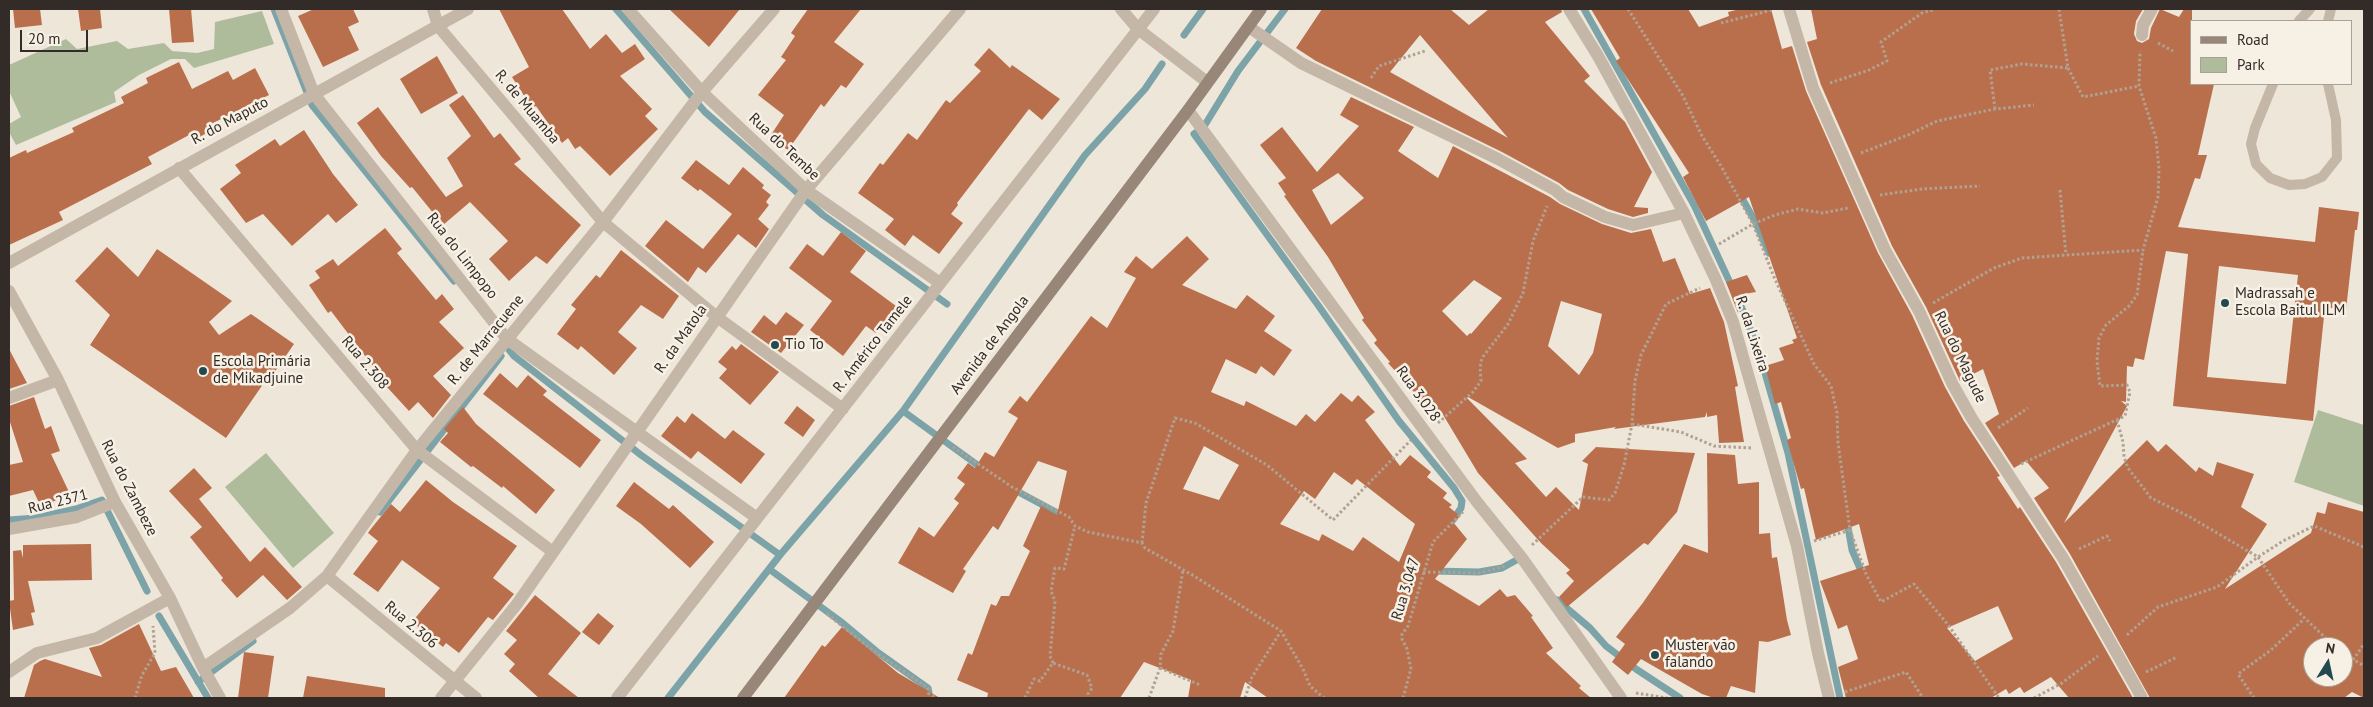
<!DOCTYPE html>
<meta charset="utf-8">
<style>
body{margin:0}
#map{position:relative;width:2373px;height:707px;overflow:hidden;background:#eee6d9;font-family:"PT Sans",sans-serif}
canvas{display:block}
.frame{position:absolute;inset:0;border:10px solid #322b27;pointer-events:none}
.legend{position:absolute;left:2190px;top:20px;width:162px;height:65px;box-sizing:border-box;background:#f7f0e5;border:1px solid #a8a199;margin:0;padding:6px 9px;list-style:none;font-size:15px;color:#322b27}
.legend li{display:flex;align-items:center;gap:10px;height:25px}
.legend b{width:25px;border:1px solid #a8a199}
.north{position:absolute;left:2303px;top:637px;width:50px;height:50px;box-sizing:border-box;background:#f7f0e5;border:1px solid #a8a199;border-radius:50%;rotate:10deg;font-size:14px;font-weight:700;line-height:20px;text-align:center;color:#322b27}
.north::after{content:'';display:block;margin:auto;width:18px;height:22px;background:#21494f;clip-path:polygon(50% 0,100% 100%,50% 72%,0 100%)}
.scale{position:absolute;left:20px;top:30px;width:68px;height:22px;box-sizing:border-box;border:2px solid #322b27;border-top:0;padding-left:6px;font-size:15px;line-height:18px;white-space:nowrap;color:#322b27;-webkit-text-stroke:4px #f7f0e5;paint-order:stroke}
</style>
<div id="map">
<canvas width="2373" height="707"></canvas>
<div class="frame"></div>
<ul class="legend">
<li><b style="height:6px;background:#988679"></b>Road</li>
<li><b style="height:14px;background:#aebc9b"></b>Park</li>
</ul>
<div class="north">N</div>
<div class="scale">20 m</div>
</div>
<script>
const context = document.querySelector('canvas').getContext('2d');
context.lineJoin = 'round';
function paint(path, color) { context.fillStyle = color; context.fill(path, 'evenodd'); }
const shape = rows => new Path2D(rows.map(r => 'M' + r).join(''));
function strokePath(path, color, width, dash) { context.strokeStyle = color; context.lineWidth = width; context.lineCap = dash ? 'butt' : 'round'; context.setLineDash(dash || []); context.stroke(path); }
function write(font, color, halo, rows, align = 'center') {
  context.font = font + ' "PT Sans",sans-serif'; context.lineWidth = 5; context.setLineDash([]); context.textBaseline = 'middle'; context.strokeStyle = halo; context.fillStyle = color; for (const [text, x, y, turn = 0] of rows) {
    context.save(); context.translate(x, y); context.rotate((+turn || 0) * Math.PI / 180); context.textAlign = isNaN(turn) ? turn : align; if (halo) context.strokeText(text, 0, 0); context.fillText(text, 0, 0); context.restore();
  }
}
paint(shape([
 [262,11,274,44,194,68,185,59,171,59,139,75,114,92,116,102,16,145,9,132,9,124,21,117,9,91,9,65,66,39,77,49,117,41,128,49,164,43,172,51,197,53,214,49,215,22],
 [2318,410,2364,425,2364,506,2294,482],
 [266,453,334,533,293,568,225,487]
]), '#aebc9b');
strokePath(shape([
 [274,9,312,105,454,281],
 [616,9,705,112,823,215,947,304],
 [1285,9,1238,71,1203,128,1194,134,1318,305,1399,421,1454,488,1462,501,1461,508,1453,520],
 [1584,9,1694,205,1745,315,1761,359,1788,453,1840,698],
 [1184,35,1203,9],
 [1739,193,1756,223,1769,253],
 [503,342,514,356,641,455,780,555],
 [903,411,983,469],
 [1013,489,1065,517],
 [380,512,501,356],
 [9,520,36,518,76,509,102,500,147,591],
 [1847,521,1852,550,1863,575],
 [769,569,840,621,876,651,928,688,929,693,925,698],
 [1432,571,1479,572,1502,568,1522,557],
 [1557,600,1590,628,1606,646,1636,669,1680,698],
 [159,616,208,698],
 [198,682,253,641],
 [668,698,780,555,903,411,1085,155,1145,89,1162,64]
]), '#7ba3a8', 7);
paint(shape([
 [13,9,40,9,42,25,15,28],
 [78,9,100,9,102,28,81,31],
 [169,9,191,9,194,42,172,43],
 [314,9,353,9,359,22,348,27,359,50,323,67,298,16],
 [499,9,562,9,590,49,606,34,622,53,635,44,645,59,620,76,652,109,645,116,658,129,610,176,580,146,575,149,568,138,562,143,536,106,532,108,512,77,529,67],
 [669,9,740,9,709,47],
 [808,9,861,9,834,42,864,64,846,88,841,85,824,107,821,104,788,150,769,138,784,115,758,95,786,60,781,57,795,36,791,33],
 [1322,9,1450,9,1469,25,1489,9,1561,9,1562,12,1545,22,1590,76,1584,81,1625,122,1652,172,1634,207,1648,208,1648,213,1633,217,1608,209,1568,190,1559,183,1502,152,1316,61,1296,48],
 [1420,35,1508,138,1390,72],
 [1591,9,1688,9,1699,27,1729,16,1728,12,1740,9,1771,9,1782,49,1792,46,1806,91,1878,253,1912,315,1945,387,1964,421,2000,476,1997,477,2018,509,2020,507,2056,562,2133,698,2069,698,2051,677,2024,693,2020,687,2009,694,2006,689,1991,698,1846,698,1838,667,1858,659,1847,625,1838,629,1820,581,1869,565,1859,524,1816,540,1804,488,1801,489,1787,440,1791,438,1781,402,1775,404,1765,366,1784,360,1779,348,1794,343,1792,340,1797,338,1749,197,1706,221,1683,177,1689,173,1616,61,1620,58],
 [1998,606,2013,639,1975,661,1947,628],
 [1811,9,2143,9,2136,21,2134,34,2137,41,2142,43,2149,39,2151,28,2160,9,2179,17,2184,9,2192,9,2192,84,2214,84,2198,155,2207,155,2200,179,2195,178,2178,227,2315,242,2319,207,2359,212,2357,230,2355,230,2346,310,2325,307,2313,421,2173,406,2188,254,2166,251,2144,360,2135,358,2133,367,2127,366,2126,402,2121,401,2127,406,2064,523,2147,440,2158,452,2166,444,2196,472,2199,467,2213,476,2217,462,2254,474,2241,507,2267,524,2225,589,2311,533,2317,512,2325,514,2328,502,2364,512,2364,698,2352,692,2344,698,2150,698,2070,554,2034,498,2049,488,2026,461,2014,468,1985,423,1999,414,1983,369,1960,381,1926,307,1892,246,1821,85,1807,42,1817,39],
 [2219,266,2298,275,2286,384,2207,377],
 [2313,647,2343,647,2343,677,2313,677],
 [989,48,1010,68,1012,65,1060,99,1042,120,1029,109,957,203,958,205,951,214,963,223,939,254,913,235,905,246,885,230,894,219,858,193,880,163,883,165,908,133,917,140,946,100,950,103,981,71,974,65],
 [437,56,458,93,421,114,400,79],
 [179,62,192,89,228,71,233,80,255,68,269,95,211,124,214,129,194,140,191,134,148,157,152,164,59,212,63,220,9,245,9,158,26,150,27,153,74,132,72,128,124,103,121,97,148,83,146,78],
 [463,95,494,138,500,133,521,159,514,164,581,225,547,264,536,256,509,281,489,259,508,241,470,202,443,225,412,187,410,188,381,156,357,123,378,107,446,197,463,186,447,158,471,136,449,105],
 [1351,97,1414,127,1398,151,1438,178,1453,146,1550,197,1560,204,1602,224,1631,233,1651,229,1663,262,1675,258,1690,294,1710,288,1724,322,1738,386,1735,387,1744,442,1719,443,1717,415,1707,417,1707,412,1705,417,1614,429,1616,427,1575,434,1575,442,1558,448,1468,397,1467,398,1527,459,1515,463,1546,497,1556,487,1579,510,1588,464,1582,461,1596,447,1695,453,1677,512,1648,545,1644,543,1567,607,1559,597,1574,581,1566,573,1570,570,1541,543,1478,473,1442,413,1437,418,1388,363,1390,362,1374,343,1377,340,1362,320,1364,318,1328,257,1284,196,1286,195,1278,183,1286,178,1260,145,1282,127,1317,172,1359,126,1340,115],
 [1338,173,1364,198,1331,225,1312,190],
 [1474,280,1502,298,1471,334,1470,333,1467,336,1442,311],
 [1561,301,1602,314,1593,353,1579,375,1548,346],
 [304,130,333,174,358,205,336,223,328,214,292,246,263,214,246,223,220,189,241,173,235,165,275,139,280,146],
 [696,160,729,185,743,167,764,185,762,188,771,195,766,202,769,205,758,219,769,229,756,248,738,234,706,273,698,267,688,282,645,246,666,220,703,249,732,214,700,189,698,191,681,178],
 [385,228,402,249,397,253,436,300,442,294,454,309,439,322,464,348,433,376,451,395,433,418,418,402,409,411,386,386,387,385,331,311,328,313,309,285,320,278,315,271,333,259,338,266],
 [841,232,866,251,850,272,896,306,876,333,866,326,843,356,810,330,832,301,789,268,807,244,823,256],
 [1187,236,1209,259,1182,285,1236,309,1247,295,1275,316,1264,331,1292,350,1274,376,1261,366,1256,374,1226,359,1211,392,1244,406,1246,401,1296,426,1306,414,1315,422,1341,393,1352,402,1358,395,1375,412,1365,420,1400,466,1410,455,1431,472,1427,477,1447,493,1443,498,1452,505,1449,507,1460,516,1453,522,1467,539,1435,579,1479,606,1500,589,1507,597,1515,595,1533,616,1531,617,1553,648,1546,653,1581,686,1579,688,1591,698,1268,698,1245,682,1240,698,1188,698,1191,680,1144,662,1120,698,987,698,988,693,957,680,968,653,972,655,991,604,996,606,1001,596,1009,596,1030,551,1023,546,1041,506,1057,515,1067,471,1038,461,998,530,993,526,963,569,966,571,953,593,898,563,919,527,934,537,959,503,954,499,965,484,957,478,968,463,975,468,985,452,994,457,1018,418,1008,412,1020,396,1027,402,1091,316,1107,328,1136,278,1124,272,1136,256,1152,269],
 [1204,446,1239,465,1219,500,1183,489],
 [1334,472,1352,485,1357,479,1415,524,1399,562,1363,537,1353,551,1322,534,1319,541,1280,524,1304,491,1315,499],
 [107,247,138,277,157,249,232,301,209,322,219,335,251,314,294,344,272,376,270,374,226,438,90,345,110,315,75,281],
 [621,250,679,296,663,319,641,305,618,332,637,348,614,375,581,346,578,350,557,334,576,309,571,305,596,275,600,278],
 [1747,275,1756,292,1738,295,1738,313,1726,282],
 [786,312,804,325,781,353,751,332,764,315,776,325],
 [741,344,779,372,750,405,719,378,727,369,718,362,732,346,736,350],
 [9,349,27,383,9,389],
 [500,373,517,388,528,375,547,391,543,395,601,440,580,468,483,394],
 [34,397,45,429,51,426,60,451,51,454,70,494,41,507,33,490,9,496,9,465,23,462,9,419,9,406],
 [797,406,815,420,803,437,784,423],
 [463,407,476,424,555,490,536,514,503,486,502,488,473,466,471,467,440,442,448,433,444,429],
 [692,413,725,439,733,430,765,454,741,484,698,451,691,459,661,436,677,416,685,423],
 [1707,453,1735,455,1738,484,1759,482,1759,534,1770,533,1772,558,1777,557,1787,620,1791,635,1768,642,1759,641,1755,693,1731,686,1726,698,1714,698,1702,694,1641,659,1628,675,1612,662,1625,644,1616,637,1642,604,1684,544,1708,553],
 [194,468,212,488,199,499,250,562,265,547,302,587,287,600,263,575,237,598,221,580,223,578,190,537,202,527,169,491],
 [426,480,453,502,517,546,493,578,514,594,493,620,488,617,459,653,446,643,443,647,412,622,440,588,402,560,378,592,353,574,378,541,368,533,370,530,391,504,400,512],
 [634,482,669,509,673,505,714,542,690,568,641,524,616,506],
 [91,544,92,580,28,581,35,612,31,613,34,625,13,630,9,601,14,600,13,551,21,550,23,558,23,545],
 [535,595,581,633,548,674,579,698,539,698,509,671,515,664,504,654,517,640,506,631],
 [598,613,614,626,599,645,582,632],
 [139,624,161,671,176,667,194,698,24,698,34,665,40,661,45,659,102,677,89,648,101,645],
 [842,627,898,673,940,698,784,698,822,645,825,647],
 [244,652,274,656,268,698,238,698],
 [307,676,385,688,385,698,303,698]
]), '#ba6f4c');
strokePath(shape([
 [1628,9,1683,96,1702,136,1721,166,1753,224,1774,277,1814,364,1831,386,1837,413,1838,443,1850,530,1866,574,1881,602,1914,584,1949,626,1999,698],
 [1721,23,1772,10],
 [2158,43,2173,51],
 [2068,68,2083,97,2139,86],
 [1371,78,1379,66,1425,51],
 [1830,83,1869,70,1887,61,1881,42,1922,13,1935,9],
 [1995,109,1990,70,2022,64,2068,68,2059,9],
 [1861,153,1908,135,1937,121,1995,109,2034,105],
 [2060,190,2066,255],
 [1880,195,1922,189,1980,186],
 [1719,244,1753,224,1775,215,1798,209,1823,213,1848,208],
 [1933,303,1994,268,2022,258,2143,250,2158,197,2159,169,2156,138,2139,86,2140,51],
 [2117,420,2123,442,2124,457,2128,468,2151,498,2190,517,2258,557,2283,541,2314,526,2364,547],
 [1438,423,1473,392,1481,381,1480,367,1482,358,1508,324,1523,293,1533,241,1547,206],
 [1632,424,1681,432,1714,446,1751,448],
 [1998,428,2028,408],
 [953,447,1012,487,1069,517,1075,526,1088,532,1142,543,1145,548,1194,576,1281,631,1303,669,1310,686,1324,698],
 [2021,464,2125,416,2130,392,2127,385,2100,386,2097,361,2099,338,2106,325,2129,306,2137,295,2143,250],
 [1814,541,1850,530],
 [1142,543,1146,503,1175,418,1195,423,1267,465,1333,520,1411,440],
 [1532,545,1583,497,1609,500,1615,493,1624,465,1632,424,1635,381,1641,355,1666,304,1700,288],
 [2079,549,2107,536,2110,541],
 [1423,572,1479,573,1506,566],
 [827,614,875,652,928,688,928,693,936,698],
 [2127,635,2158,607,2217,587,2258,557,2289,603,2335,647],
 [2343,653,2364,666],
 [2353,660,2364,644],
 [1053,663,1050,656,1055,601,1051,591,1055,568,1064,569,1075,526],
 [1160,668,1200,685],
 [2146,672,2177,657],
 [1845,692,1906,672,1923,698],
 [1636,693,1667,698],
 [135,698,142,675,155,653,153,626],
 [1025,698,1034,679,1040,681,1053,663,1087,675,1092,688,1088,694,1089,698],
 [1149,698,1160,668,1161,654,1173,631,1183,570],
 [1245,698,1252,677,1281,631],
 [1403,698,1411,669,1407,649,1402,639,1402,634,1408,626,1433,542,1463,512],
 [2034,698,2062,683,2098,656],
 [2254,698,2238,674,2271,650,2304,619]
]), '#b0a191', 3, [2.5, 2.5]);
strokePath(shape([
 [2299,21,2310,9],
 [2328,21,2331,9],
 [2273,84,2255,128,2251,144,2256,164,2270,178,2289,185,2305,184,2322,177,2337,158,2336,120,2328,84]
]), '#c5b7a7', 10);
strokePath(shape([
 [281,9,314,94,507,339,757,518],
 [433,9,438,26,603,222,717,317,843,409],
 [628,9,702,92,806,190,940,283],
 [1121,9,1138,29,1207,82],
 [1789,9,1813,88,1885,250,1919,311,1952,383,1971,417,2063,558,2142,698],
 [1249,27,1301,63,1498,159,1555,190,1563,197,1605,217,1633,225,1684,213],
 [2142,35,2143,25,2152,9],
 [1188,110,1477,502,1522,558,1621,698],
 [179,168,417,450,553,552],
 [9,263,468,9],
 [9,291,58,380,115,502,170,598,203,668,220,698],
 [9,398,58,380],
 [9,529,77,517,115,502],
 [327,576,476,698],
 [203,668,290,608,327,576,417,450,603,222,702,92,774,9],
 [9,672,37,653,97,638,170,598],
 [441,698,517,604,806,190,960,9],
 [617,698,1154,9]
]), '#c5b7a7', 12);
strokePath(shape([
 [1569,9,1598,56,1684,213,1716,280,1733,322,1797,546,1818,653,1829,698]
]), '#c5b7a7', 12);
strokePath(shape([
 [743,698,1188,110,1261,9]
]), '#988679', 12);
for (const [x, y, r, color] of [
 [2225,303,5,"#21494f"],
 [775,345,5,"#21494f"],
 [203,371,5,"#21494f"],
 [1655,655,5,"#21494f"]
]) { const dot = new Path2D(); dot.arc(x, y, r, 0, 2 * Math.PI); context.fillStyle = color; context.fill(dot); strokePath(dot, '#f7f0e5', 2); }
write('15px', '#322b27', '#f7f0e5', [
 ["R. de Muamba",527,107,50],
 ["R. do Maputo",230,121,-28],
 ["Rua do Tembe",784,147,43],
 ["Rua do Limpopo",462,256,52],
 ["R. da Lixeira",1752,334,72],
 ["R. da Matola",681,339,-55],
 ["R. de Marracuene",486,340,-51],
 ["R. Américo Tamele",873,344,-52],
 ["Avenida de Angola",990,345,-53],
 ["Rua do Magude",1960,357,64],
 ["Rua 2.308",365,363,50],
 ["Rua 3.028",1418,394,54],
 ["Rua do Zambeze",129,488,63],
 ["Rua 2371",58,502,-14],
 ["Rua 3.047",1406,589,-73],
 ["Rua 2.306",411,625,40]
]);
write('15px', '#322b27', '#f7f0e5', [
 ["Madrassah e",2235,294],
 ["Escola Baitul ILM",2235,311],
 ["Tio To",785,345],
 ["Escola Primária",213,362],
 ["de Mikadjuine",213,379],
 ["Muster vão",1665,646],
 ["falando",1665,663]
], 'left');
</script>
